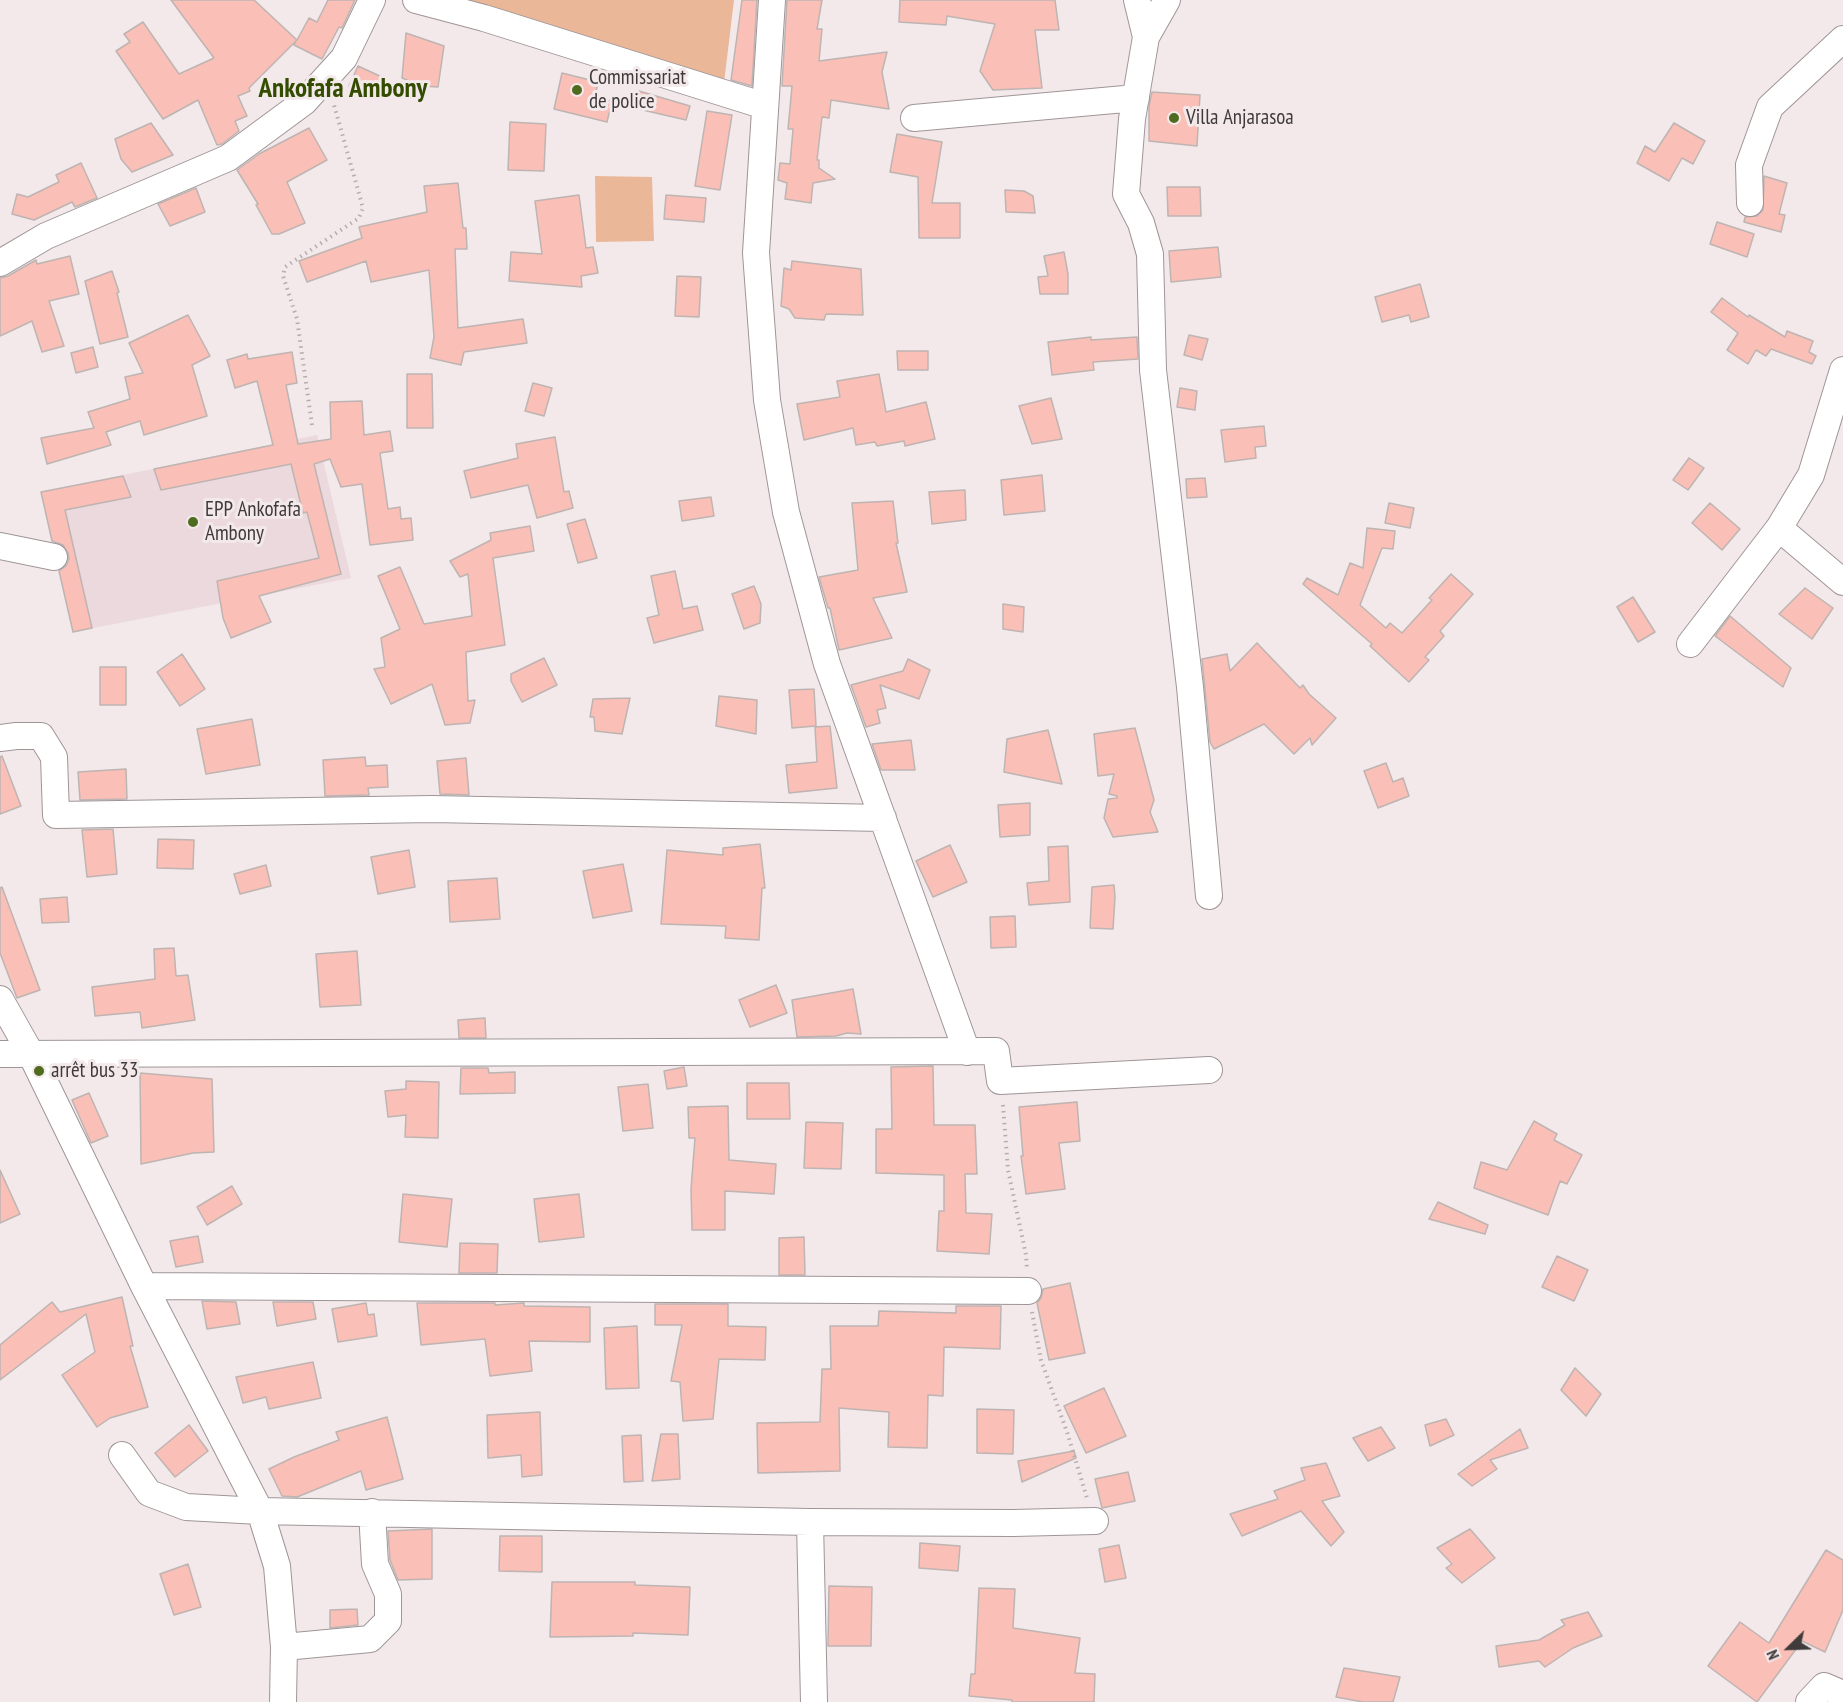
<!DOCTYPE html>
<meta charset="utf-8">
<style>
body{margin:0}
#map{position:relative;width:1843px;height:1702px;overflow:hidden;background:#f3e9eb;font-family:"PT Sans Narrow",sans-serif}
canvas{display:block}
.north{position:absolute;left:1759px;top:1618px;width:60px;height:60px;-webkit-text-stroke:4px #f3e9eb;paint-order:stroke;rotate:247deg;font-size:16px;font-weight:700;line-height:24px;text-align:center;color:#3f3b3b}
.north::after{content:'';display:block;margin:auto;width:21px;height:27px;background:#3f3b3b;clip-path:polygon(50% 0,100% 100%,50% 72%,0 100%)}
</style>
<div id="map">
<canvas width="1843" height="1702"></canvas>
<div class="north">N</div>
</div>
<script>
const context = document.querySelector('canvas').getContext('2d');
context.lineJoin = 'round';
function paint(path, color) { context.fillStyle = color; context.fill(path, 'evenodd'); }
const shape = rows => new Path2D(rows.map(r => 'M' + r).join(''));
function strokePath(path, color, width, dash) { context.strokeStyle = color; context.lineWidth = width; context.lineCap = dash ? 'butt' : 'round'; context.setLineDash(dash || []); context.stroke(path); }
function write(font, color, halo, rows, align = 'center') {
  context.font = font + ' "PT Sans Narrow",sans-serif'; context.lineWidth = 6; context.setLineDash([]); context.textBaseline = 'middle'; context.strokeStyle = halo; context.fillStyle = color; for (const [text, x, y, turn = 0] of rows) {
    context.save(); context.translate(x, y); context.rotate((+turn || 0) * Math.PI / 180); context.textAlign = isNaN(turn) ? turn : align; if (halo) context.strokeText(text, 0, 0); context.fillText(text, 0, 0); context.restore();
  }
}
paint(shape([
 [317,435,351,578,73,632,41,492]
]), '#ecd9dd');
paint(shape([
 [470,0,734,0,724,83],
 [595,176,652,177,654,241,596,242]
]), '#eab899');
const building = shape([
 [171,0,254,0,297,40,309,18,317,22,328,0,355,0,342,28,339,27,322,59,294,45,296,41,249,88,250,91,238,96,247,116,235,121,239,131,222,144,217,145,198,100,163,119,116,51,130,42,124,34,143,22,179,74,214,58,171,0],
 [742,0,757,0,752,86,731,80,742,0],
 [787,0,822,0,817,29,822,29,819,61,887,52,882,72,889,109,831,100,829,118,822,117,817,160,819,160,819,168,835,179,813,183,811,203,785,199,787,183,778,180,780,163,790,164,793,129,788,129,792,86,782,86,787,0],
 [900,0,1055,0,1059,30,1035,30,1042,88,993,90,980,71,995,24,947,16,946,25,899,22,900,0],
 [406,33,444,46,438,87,421,86,402,78,406,33],
 [358,66,382,77,374,97,349,86,358,66],
 [562,73,598,82,595,97,612,101,607,122,554,109,562,73],
 [639,91,690,106,686,120,634,108,639,91],
 [1152,92,1200,95,1197,146,1149,141,1149,106,1152,92],
 [707,111,732,115,720,190,695,186,707,111],
 [510,122,546,124,544,171,508,170,510,122],
 [151,123,173,155,132,172,121,159,115,139,151,123],
 [1674,123,1705,141,1693,164,1682,158,1669,181,1637,163,1645,146,1655,152,1674,123],
 [309,128,327,160,287,182,305,223,279,234,272,234,256,205,258,204,237,170,259,154,309,128],
 [897,134,942,142,932,203,960,203,960,238,919,238,918,177,890,172,897,134],
 [81,163,97,198,75,207,72,202,34,220,12,214,17,194,28,197,59,182,56,175,81,163],
 [1764,176,1787,183,1779,214,1785,215,1781,232,1744,222,1745,217,1757,216,1763,210,1764,176],
 [458,183,463,228,466,228,467,249,455,249,458,328,523,319,527,343,464,352,461,365,430,358,434,337,429,270,371,282,366,261,307,282,299,261,362,238,359,227,427,212,424,186,458,183],
 [1167,187,1200,187,1201,216,1168,216,1167,187],
 [196,188,205,212,170,226,158,204,196,188],
 [1005,190,1024,191,1033,196,1035,213,1006,212,1005,190],
 [579,195,586,248,593,247,598,273,581,276,582,287,509,281,511,252,542,254,535,201,579,195],
 [666,195,706,198,704,222,664,219,666,195],
 [1717,222,1754,234,1747,257,1710,244,1717,222],
 [1218,247,1221,277,1171,282,1169,251,1218,247],
 [1064,252,1068,274,1068,294,1040,294,1038,277,1048,276,1044,256,1064,252],
 [70,256,79,294,49,301,64,346,42,352,32,321,0,336,0,278,8,276,36,260,37,264,70,256],
 [792,261,861,269,863,315,826,314,824,320,795,318,789,309,781,306,784,268,791,270,792,261],
 [112,271,119,292,117,293,128,337,100,344,85,281,112,271],
 [677,276,701,277,699,317,675,316,677,276],
 [1420,284,1429,317,1411,322,1409,315,1382,322,1375,297,1420,284],
 [1722,298,1748,317,1749,315,1785,337,1787,331,1813,341,1809,352,1816,356,1812,364,1771,349,1766,356,1756,350,1748,364,1727,350,1738,333,1711,312,1722,298],
 [188,315,210,356,192,365,207,416,144,435,140,421,106,432,111,445,47,464,41,438,94,428,88,412,130,399,125,377,143,373,129,343,188,315],
 [1189,335,1208,339,1202,360,1184,355,1189,335],
 [1091,337,1091,340,1137,337,1138,359,1093,362,1094,370,1052,375,1048,342,1091,337],
 [93,347,98,367,76,373,71,353,93,347],
 [897,351,928,351,928,370,898,370,897,351],
 [292,352,297,383,286,385,298,444,331,439,330,402,362,401,364,435,390,431,393,451,380,453,388,509,400,507,401,519,411,518,413,540,370,545,362,484,341,487,330,459,314,464,341,574,259,596,271,622,231,638,223,618,217,581,319,558,307,512,303,513,291,464,161,490,154,469,273,445,257,381,235,388,227,360,247,354,248,359,292,352],
 [407,374,432,374,433,428,407,428,407,374],
 [879,374,886,412,926,402,935,439,905,446,904,441,877,446,875,442,856,445,853,428,804,440,797,404,840,397,837,381,879,374],
 [533,383,552,388,544,416,525,411,533,383],
 [1180,388,1197,391,1195,410,1177,407,1180,388],
 [1051,398,1062,439,1032,444,1019,406,1051,398],
 [1264,426,1266,446,1255,447,1256,458,1225,462,1221,430,1264,426],
 [555,437,564,492,569,491,573,508,537,518,528,485,471,498,464,471,518,458,516,444,555,437],
 [1689,458,1704,468,1688,490,1673,480,1689,458],
 [1042,475,1045,511,1004,515,1001,480,1042,475],
 [123,476,131,497,65,510,92,628,73,632,59,571,66,566,69,559,68,553,63,545,52,541,41,492,123,476],
 [1205,478,1207,497,1187,498,1186,479,1205,478],
 [965,490,966,520,932,524,929,492,965,490],
 [711,497,714,516,682,521,679,501,711,497],
 [893,501,898,543,896,543,907,592,873,598,892,638,839,650,830,608,828,608,819,577,858,570,852,503,893,501],
 [1389,503,1414,508,1410,528,1385,523,1389,503],
 [1710,503,1740,529,1722,550,1692,523,1710,503],
 [585,519,597,558,578,563,567,524,585,519],
 [530,526,534,551,493,558,505,645,466,652,468,701,475,700,470,723,445,725,432,684,391,704,374,669,385,667,381,638,400,629,378,576,400,567,424,624,472,616,468,574,460,577,450,561,491,540,490,533,530,526],
 [1367,528,1395,531,1393,549,1382,548,1360,605,1386,628,1390,623,1402,633,1432,600,1429,598,1451,574,1473,594,1440,631,1444,636,1425,657,1429,660,1409,682,1370,646,1372,644,1303,584,1307,578,1338,595,1350,563,1363,568,1367,528],
 [675,571,683,609,697,606,703,630,654,643,647,618,659,615,651,576,675,571],
 [754,586,761,604,760,623,744,629,732,594,754,586],
 [1805,588,1833,608,1812,639,1779,614,1805,588],
 [1633,597,1655,632,1638,642,1617,607,1633,597],
 [1003,604,1024,607,1023,632,1003,629,1003,604],
 [1730,616,1791,668,1783,687,1715,636,1730,616],
 [1257,643,1300,688,1303,685,1309,694,1336,718,1312,745,1310,738,1294,754,1264,724,1214,749,1210,742,1202,659,1227,654,1230,671,1257,643],
 [182,654,205,689,180,706,157,672,182,654],
 [544,658,557,685,522,702,511,681,511,674,544,658],
 [908,659,930,670,919,699,880,685,886,708,877,710,880,723,866,727,851,685,903,671,908,659],
 [100,667,126,667,126,705,100,705,100,667],
 [814,689,816,726,792,728,789,690,814,689],
 [719,696,757,700,756,734,716,726,719,696],
 [630,698,622,734,595,731,594,717,590,717,593,699,630,698],
 [252,719,260,765,206,774,197,729,252,719],
 [830,726,837,788,789,793,786,765,817,762,815,727,830,726],
 [1135,728,1154,800,1150,812,1158,832,1113,837,1104,818,1108,799,1117,798,1117,796,1109,794,1114,774,1098,776,1094,734,1135,728],
 [1048,730,1062,784,1004,772,1007,739,1048,730],
 [911,740,915,770,881,770,872,744,911,740],
 [2,756,21,806,0,814,0,757,2,756],
 [365,757,366,766,387,765,388,787,368,788,369,795,325,796,323,760,365,757],
 [466,758,469,795,440,794,437,761,466,758],
 [1386,763,1393,782,1403,778,1409,796,1378,808,1364,771,1386,763],
 [126,769,127,799,80,800,78,772,126,769],
 [1030,803,1030,835,1000,837,998,805,1030,803],
 [113,829,117,874,87,877,82,830,113,829],
 [158,839,194,840,193,869,157,868,158,839],
 [760,844,765,888,762,888,759,940,725,938,726,926,661,924,667,850,723,855,723,848,760,844],
 [950,845,967,882,933,897,916,861,950,845],
 [1068,846,1070,902,1029,905,1027,883,1049,881,1048,847,1068,846],
 [409,850,415,887,378,894,371,857,409,850],
 [623,864,632,911,593,918,583,871,623,864],
 [266,865,271,886,240,894,234,874,266,865],
 [497,878,500,919,450,922,448,881,497,878],
 [1114,885,1115,897,1113,929,1090,928,1092,887,1114,885],
 [2,887,40,990,17,998,0,953,0,888,2,887],
 [67,897,69,922,42,923,40,899,67,897],
 [1015,916,1016,947,991,948,990,917,1015,916],
 [174,948,176,976,188,975,195,1020,142,1028,140,1012,95,1016,92,987,155,979,154,949,174,948],
 [357,951,361,1005,320,1007,316,954,357,951],
 [776,985,787,1013,750,1027,739,1000,776,985],
 [853,989,861,1034,847,1033,836,1036,797,1037,792,1000,853,989],
 [485,1018,486,1038,459,1038,458,1020,485,1018],
 [933,1066,934,1125,975,1125,977,1174,965,1174,966,1213,992,1214,989,1254,937,1251,939,1211,944,1211,944,1175,876,1173,876,1129,892,1129,891,1067,933,1066],
 [684,1067,687,1086,667,1089,664,1071,684,1067],
 [461,1068,488,1068,489,1073,515,1072,515,1093,460,1094,461,1068],
 [140,1073,212,1079,214,1152,193,1153,141,1164,140,1073],
 [406,1081,439,1082,438,1138,405,1137,406,1115,388,1117,385,1091,406,1089,406,1081],
 [747,1083,789,1083,790,1119,747,1119,747,1083],
 [648,1084,653,1128,623,1131,618,1087,648,1084],
 [89,1093,108,1136,91,1143,72,1100,89,1093],
 [1077,1102,1080,1141,1059,1143,1065,1189,1026,1194,1021,1156,1023,1156,1019,1107,1077,1102],
 [728,1106,729,1160,776,1164,774,1194,725,1191,725,1230,692,1230,691,1189,695,1138,689,1138,688,1107,728,1106],
 [1534,1121,1557,1134,1554,1140,1582,1155,1567,1184,1560,1181,1548,1215,1474,1188,1481,1162,1507,1170,1534,1121],
 [806,1122,843,1123,841,1169,804,1168,806,1122],
 [0,1170,20,1214,0,1223,0,1170],
 [232,1186,242,1204,207,1225,197,1207,232,1186],
 [403,1194,452,1199,447,1247,399,1242,403,1194],
 [579,1194,584,1237,539,1242,534,1199,579,1194],
 [1438,1202,1488,1225,1485,1234,1429,1219,1438,1202],
 [198,1236,203,1262,176,1267,170,1241,198,1236],
 [804,1237,805,1275,779,1275,779,1238,804,1237],
 [460,1243,498,1244,497,1273,459,1273,460,1243],
 [1557,1256,1588,1270,1574,1301,1542,1287,1557,1256],
 [1070,1283,1085,1353,1049,1360,1037,1303,1041,1298,1043,1289,1070,1283],
 [122,1297,133,1346,130,1346,148,1407,110,1418,97,1427,62,1375,95,1352,86,1314,0,1380,0,1345,52,1302,60,1312,122,1297],
 [202,1301,236,1302,240,1324,207,1329,202,1301],
 [273,1302,313,1302,316,1319,277,1326,273,1302],
 [366,1303,368,1315,374,1314,377,1336,338,1342,332,1309,366,1303],
 [417,1303,495,1303,495,1305,524,1303,524,1306,590,1307,590,1342,529,1341,532,1371,490,1376,485,1339,421,1345,417,1303],
 [655,1304,728,1304,728,1326,766,1327,765,1360,719,1359,713,1419,683,1421,680,1382,671,1381,682,1325,655,1325,655,1304],
 [956,1306,1001,1306,1000,1349,944,1347,943,1396,928,1395,927,1448,888,1447,889,1412,839,1408,840,1471,758,1473,757,1423,820,1422,822,1369,831,1369,830,1326,878,1326,879,1311,956,1313,956,1306],
 [637,1326,639,1388,606,1389,604,1328,637,1326],
 [313,1362,321,1398,269,1409,266,1397,243,1403,236,1377,313,1362],
 [1575,1368,1601,1394,1586,1416,1561,1390,1575,1368],
 [1104,1388,1126,1436,1086,1453,1064,1406,1104,1388],
 [977,1409,1014,1410,1013,1454,977,1453,977,1409],
 [540,1412,542,1475,522,1477,521,1455,488,1458,487,1415,540,1412],
 [387,1417,403,1479,366,1490,361,1471,297,1497,282,1496,269,1469,294,1457,339,1440,336,1432,387,1417],
 [1446,1419,1454,1435,1430,1446,1425,1425,1446,1419],
 [189,1425,208,1451,175,1477,155,1453,189,1425],
 [1381,1427,1395,1448,1368,1461,1353,1438,1381,1427],
 [1520,1429,1528,1448,1490,1460,1497,1469,1472,1486,1458,1474,1520,1429],
 [661,1434,678,1434,680,1479,652,1481,661,1434],
 [641,1435,643,1481,624,1482,622,1436,641,1435],
 [1074,1451,1076,1458,1022,1482,1018,1461,1074,1451],
 [1326,1463,1340,1496,1322,1501,1344,1532,1331,1546,1301,1511,1242,1536,1230,1514,1278,1499,1274,1491,1305,1480,1301,1468,1326,1463],
 [1128,1472,1135,1501,1102,1508,1095,1479,1128,1472],
 [432,1529,432,1579,398,1580,390,1560,388,1531,432,1529],
 [1470,1529,1495,1558,1462,1583,1446,1568,1452,1564,1437,1548,1470,1529],
 [500,1536,542,1536,542,1572,499,1571,500,1536],
 [920,1543,960,1546,958,1571,919,1568,920,1543],
 [1119,1545,1126,1578,1105,1582,1099,1549,1119,1545],
 [1826,1550,1843,1560,1843,1610,1825,1652,1802,1641,1757,1702,1708,1666,1740,1622,1769,1643,1826,1550],
 [188,1564,201,1607,174,1615,160,1574,188,1564],
 [552,1582,635,1582,635,1585,690,1587,688,1635,633,1633,633,1636,550,1637,552,1582],
 [829,1586,872,1587,871,1646,828,1646,829,1586],
 [979,1588,1015,1589,1013,1628,1080,1638,1075,1673,1095,1674,1094,1702,1012,1702,1012,1700,969,1696,971,1674,975,1674,979,1588],
 [357,1609,358,1625,330,1628,330,1610,357,1609],
 [1588,1612,1602,1636,1573,1648,1545,1667,1539,1661,1499,1667,1496,1646,1539,1640,1565,1625,1561,1620,1588,1612],
 [1344,1668,1400,1677,1393,1702,1363,1702,1336,1697,1344,1668]
]);
paint(building, '#fabfb6');
strokePath(building, '#beb4b2', 1.5);
const minor = shape([
 [416,0,484,18,765,106],
 [772,0,756,253,767,400,786,512,827,664,967,1052],
 [1137,0,1146,37,1132,119,1126,194,1141,223,1150,254,1153,370,1190,687,1209,896],
 [1146,37,1167,0],
 [914,118,1136,98],
 [1750,203,1749,165,1770,107,1843,39],
 [0,263,46,236,228,158,304,102,344,58,372,0],
 [1779,528,1843,582],
 [0,546,54,557],
 [1690,644,1779,528,1811,475,1843,370],
 [0,738,16,736,41,736,54,757,56,815,432,809,883,818],
 [0,999,31,1054,144,1286,260,1511,277,1566,284,1647,283,1702],
 [0,1054,996,1051,1000,1081,1209,1070],
 [144,1286,1028,1291],
 [122,1455,149,1493,186,1507,260,1511,810,1522,1013,1523,1095,1521],
 [810,1522,814,1702],
 [284,1647,370,1639,388,1621,388,1594,375,1564,372,1512],
 [1809,1702,1824,1686,1843,1694]
]);
strokePath(minor, '#9f9597', 28);
strokePath(shape([
 [312,425,297,319,283,276,285,267,359,218,363,208,334,105],
 [1003,1105,1008,1170,1026,1255,1027,1269],
 [1032,1312,1041,1360,1067,1432,1087,1498]
]), '#b5adae', 4, [1.5, 4.5]);
strokePath(minor, '#fff', 26);
for (const [x, y, r, color] of [
 [577,90,6,"#4f6b1e"],
 [1174,118,6,"#4f6b1e"],
 [193,522,6,"#4f6b1e"],
 [39,1071,6,"#4f6b1e"]
]) { const dot = new Path2D(); dot.arc(x, y, r, 0, 2 * Math.PI); context.fillStyle = color; context.fill(dot); strokePath(dot, '#f3e9eb', 2); }
write('21px', '#3f3b3b', '#f3e9eb', [
 ["Commissariat",589,78],
 ["de police",589,102],
 ["Villa Anjarasoa",1186,118],
 ["EPP Ankofafa",205,510],
 ["Ambony",205,534],
 ["arrêt bus 33",51,1071]
], 'left');
write('bold 27px', '#344c00', '#f3e9eb', [
 ["Ankofafa Ambony",343,89]
]);
</script>
